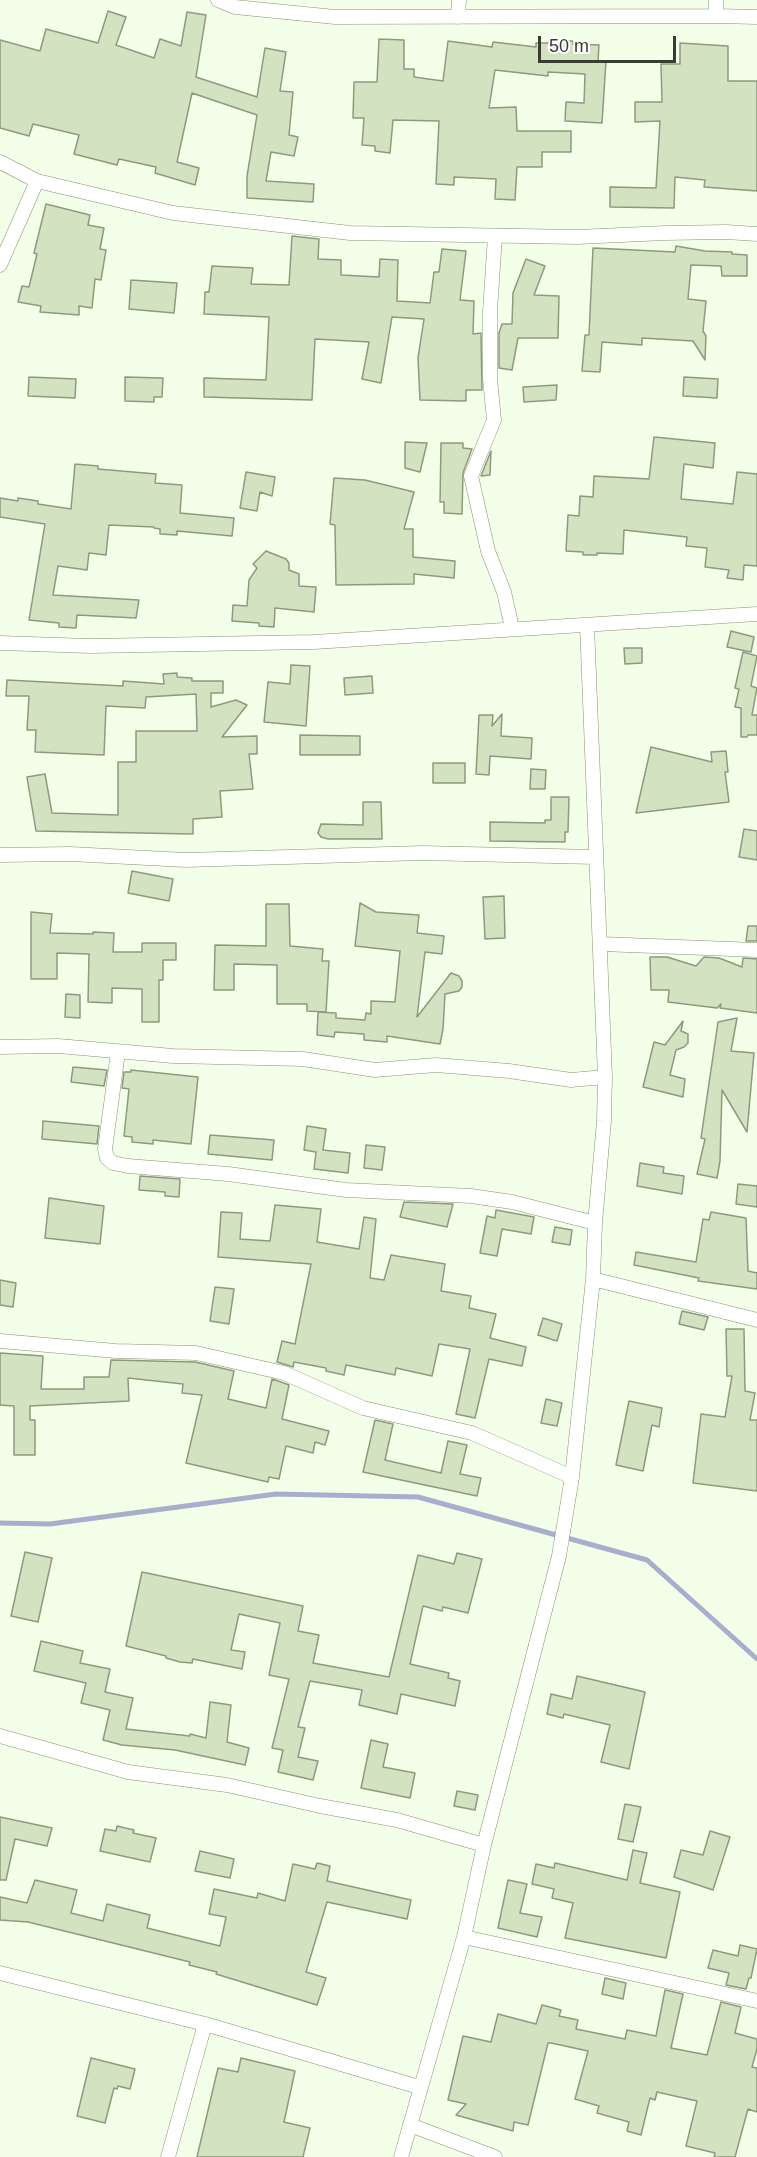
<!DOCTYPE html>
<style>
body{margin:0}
#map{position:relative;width:757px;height:2157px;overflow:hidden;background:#f4ffea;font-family:Arial,sans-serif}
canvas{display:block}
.scale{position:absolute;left:538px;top:36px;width:138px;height:27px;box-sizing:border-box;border:3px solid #373e31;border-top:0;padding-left:8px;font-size:18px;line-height:21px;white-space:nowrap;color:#373e31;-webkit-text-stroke:4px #fff;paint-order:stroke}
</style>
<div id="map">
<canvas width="757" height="2157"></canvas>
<div class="scale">50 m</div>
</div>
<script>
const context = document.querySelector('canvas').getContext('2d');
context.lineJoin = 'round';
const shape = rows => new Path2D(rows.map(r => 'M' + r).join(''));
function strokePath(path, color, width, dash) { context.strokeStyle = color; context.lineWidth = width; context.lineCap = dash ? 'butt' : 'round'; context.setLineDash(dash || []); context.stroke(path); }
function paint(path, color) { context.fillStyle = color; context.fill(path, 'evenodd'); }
strokePath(shape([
 [0,1523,50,1524,276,1494,418,1497,647,1560,757,1659]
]), '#a8afcd', 5);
const building = shape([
 [108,11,126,17,116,45,154,58,160,39,181,46,187,12,206,15,196,77,257,97,265,48,286,52,280,91,293,92,289,135,298,137,294,156,271,152,266,181,314,184,313,202,247,198,247,176,257,115,192,93,177,162,199,168,195,185,155,173,156,167,119,159,117,165,74,154,79,135,33,124,29,136,0,128,0,40,40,51,46,29,98,43,108,11],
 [379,39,404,40,404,69,414,69,414,77,443,81,448,41,492,47,493,42,536,47,536,43,549,43,549,40,573,41,573,44,599,45,598,61,606,61,602,123,565,121,566,102,584,103,585,74,548,72,548,76,495,70,489,108,516,107,517,131,571,131,571,152,542,152,542,167,517,167,515,200,495,199,496,179,454,177,454,185,436,184,439,121,393,120,390,153,375,151,375,146,362,145,364,118,353,118,354,82,377,82,379,39],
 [680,43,728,46,728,81,757,81,757,191,704,187,705,180,675,177,674,208,610,207,610,187,656,188,660,121,635,122,635,102,662,102,661,64,680,64,680,43],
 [46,204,90,215,88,225,104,228,100,249,106,250,101,280,95,279,92,308,79,306,79,315,40,312,41,306,18,302,22,286,29,287,37,254,34,253,46,204],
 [292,236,319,239,318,259,341,260,341,275,379,277,380,259,398,260,397,301,430,303,434,272,439,272,442,249,466,251,460,300,474,301,473,334,481,333,482,390,466,390,466,401,420,400,418,358,424,319,392,317,381,383,362,379,369,342,315,339,312,400,204,397,204,378,266,380,269,317,204,314,205,292,209,292,212,266,253,268,251,284,289,285,292,236],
 [676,246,705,251,732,252,732,254,747,255,747,276,722,276,721,266,691,265,688,299,706,301,703,331,706,336,705,360,693,341,642,338,642,345,602,342,600,372,582,371,585,335,589,335,593,248,675,252,676,246],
 [526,259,545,266,534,295,559,296,558,338,518,338,512,370,499,368,499,333,502,324,512,324,513,293,526,259],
 [131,280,177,283,174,313,129,309,131,280],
 [29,377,76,379,75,398,28,396,29,377],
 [125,377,163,378,162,397,154,397,154,402,125,401,125,377],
 [684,377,718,379,717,398,683,396,684,377],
 [557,385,556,400,524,402,523,387,557,385],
 [654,437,715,443,713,468,684,464,681,499,733,504,737,472,757,474,757,566,744,565,743,580,727,578,729,570,705,567,707,548,686,546,687,537,624,530,623,554,597,553,597,555,583,555,583,552,566,551,568,515,579,516,580,496,593,497,594,476,649,479,654,437],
 [405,442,427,443,420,472,405,468,405,442],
 [441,443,463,443,463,448,472,449,463,473,462,514,444,513,444,502,440,502,441,443],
 [491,451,490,475,481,476,491,451],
 [75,464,98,466,98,469,156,474,155,483,182,485,180,513,234,518,232,536,177,531,177,535,160,534,160,529,154,528,154,527,109,525,106,555,89,553,87,570,58,566,53,595,139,600,136,618,77,615,76,628,59,627,59,623,29,620,45,524,0,517,0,498,18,501,18,498,38,501,38,504,71,509,75,464],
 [246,472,275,477,272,496,260,492,257,511,240,508,246,472],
 [334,478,365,480,414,492,404,529,413,529,413,557,455,561,454,578,414,574,414,584,336,585,335,525,330,524,334,478],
 [266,551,286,559,289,563,289,570,299,574,299,586,316,587,314,612,275,608,274,627,259,626,259,623,232,621,233,605,247,606,249,580,257,568,253,564,266,551],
 [731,631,754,637,751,652,727,647,731,631],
 [624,648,642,648,642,663,625,664,624,648],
 [743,652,757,656,751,686,757,688,752,715,757,715,757,735,748,735,747,737,741,737,741,708,735,707,739,689,735,688,743,652],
 [291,665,310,666,306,726,264,722,268,682,290,684,291,665],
 [177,673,177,677,192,678,192,681,223,681,223,693,211,693,211,707,236,700,247,705,222,737,257,736,257,754,249,754,253,789,220,791,222,817,193,819,193,834,36,831,27,777,45,774,52,813,118,815,118,762,136,762,136,731,197,731,196,694,146,697,145,708,106,706,104,755,35,752,36,730,27,730,29,696,6,696,7,680,123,686,123,681,164,684,163,674,177,673],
 [372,676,373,693,345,695,344,678,372,676],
 [502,714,501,736,532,738,531,759,490,756,489,775,476,774,479,715,493,715,492,726,502,714],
 [300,735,360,736,360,755,300,755,300,735],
 [651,747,712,762,711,752,726,751,728,772,725,772,729,802,636,813,651,747],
 [433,763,465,763,465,783,433,783,433,763],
 [531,769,546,770,545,789,530,789,531,769],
 [551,797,569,797,568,832,565,832,565,842,490,841,490,822,545,823,545,820,551,820,551,797],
 [363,802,381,802,382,839,328,839,321,837,318,833,321,824,363,825,363,802],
 [744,829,757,831,757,860,739,857,744,829],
 [132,871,173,879,169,901,128,893,132,871],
 [504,896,505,938,485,939,483,897,504,896],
 [360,903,376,912,419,915,417,933,444,936,442,954,425,952,417,1017,451,973,459,976,462,981,462,987,459,991,445,994,443,1029,440,1044,387,1036,387,1042,364,1040,364,1034,335,1032,334,1037,317,1035,318,1012,336,1013,336,1018,365,1020,366,1013,371,1014,371,1001,395,1002,400,951,355,946,360,903],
 [266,904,289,904,290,946,323,949,322,961,329,961,326,1012,307,1011,307,1004,277,1004,277,965,234,964,234,990,214,990,215,945,266,946,266,904],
 [31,912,52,914,50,933,93,934,93,932,114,933,113,952,142,952,142,943,176,943,176,960,163,960,163,980,159,980,159,1022,142,1022,142,989,112,988,112,1003,88,1002,89,954,57,953,57,979,31,979,31,912],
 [748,926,757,926,757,941,746,941,748,926],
 [650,957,667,957,696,966,704,957,719,958,742,967,743,958,757,959,757,1013,720,1008,721,1004,717,1008,668,1002,669,990,651,990,650,957],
 [66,994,80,995,80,1018,65,1017,66,994],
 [737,1018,731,1051,754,1053,747,1132,722,1090,720,1161,717,1178,697,1174,705,1139,701,1138,718,1022,737,1018],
 [683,1021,681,1031,688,1034,688,1043,684,1047,676,1050,670,1075,685,1079,683,1097,643,1087,654,1042,665,1045,683,1021],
 [73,1067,107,1070,104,1086,71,1082,73,1067],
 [131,1070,198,1077,191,1144,153,1140,153,1144,132,1142,132,1137,124,1136,129,1089,122,1088,124,1072,131,1072,131,1070],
 [43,1121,99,1126,97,1144,42,1139,43,1121],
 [307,1126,326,1129,323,1150,350,1153,348,1173,314,1169,316,1152,304,1150,307,1126],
 [210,1135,274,1140,272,1160,208,1154,210,1135],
 [366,1145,385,1147,382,1170,364,1168,366,1145],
 [640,1163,664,1167,663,1173,684,1176,682,1194,637,1186,640,1163],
 [140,1176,180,1179,179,1197,165,1196,165,1192,139,1190,140,1176],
 [738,1184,757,1186,757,1207,736,1204,738,1184],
 [49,1198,104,1206,100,1244,45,1238,49,1198],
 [404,1202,453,1204,447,1227,400,1217,404,1202],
 [275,1205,321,1209,317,1242,359,1249,364,1217,376,1219,370,1278,384,1280,391,1255,445,1264,441,1291,471,1296,469,1308,496,1314,490,1338,526,1347,522,1366,489,1359,475,1418,456,1414,470,1349,439,1344,432,1376,396,1368,395,1375,346,1365,344,1375,326,1371,326,1368,294,1362,293,1367,277,1362,282,1341,295,1344,311,1264,218,1257,221,1212,242,1213,240,1239,270,1241,275,1205],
 [496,1210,534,1217,531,1234,502,1229,497,1256,480,1253,487,1216,495,1218,496,1210],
 [711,1212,746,1218,748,1271,757,1273,757,1289,698,1281,699,1278,634,1265,636,1252,696,1262,703,1219,709,1220,711,1212],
 [555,1227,572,1230,570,1245,552,1242,555,1227],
 [0,1280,16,1283,13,1307,0,1305,0,1280],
 [215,1287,234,1289,229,1324,210,1321,215,1287],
 [682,1311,708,1317,704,1330,679,1324,682,1311],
 [543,1318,562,1324,557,1341,538,1335,543,1318],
 [726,1329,744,1329,745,1391,755,1393,750,1420,757,1420,757,1491,693,1483,701,1414,725,1417,732,1376,727,1376,726,1329],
 [0,1353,43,1356,41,1389,84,1389,84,1377,109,1377,111,1360,195,1362,234,1371,228,1399,266,1408,272,1379,281,1382,289,1385,282,1419,329,1431,325,1445,315,1442,313,1453,286,1446,279,1479,269,1477,268,1482,186,1463,202,1395,182,1393,183,1384,128,1378,129,1401,30,1406,30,1420,35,1420,35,1455,14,1455,14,1406,0,1405,0,1353],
 [546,1399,562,1403,557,1426,541,1423,546,1399],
 [629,1401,662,1408,659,1427,652,1425,643,1471,616,1465,629,1401],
 [375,1420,393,1424,385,1460,441,1473,448,1441,467,1445,460,1474,481,1478,477,1496,363,1472,375,1420],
 [25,1552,52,1558,38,1622,11,1616,25,1552],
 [457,1553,482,1559,468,1613,443,1607,442,1611,423,1606,410,1664,449,1673,448,1678,460,1681,455,1706,401,1694,397,1714,359,1705,362,1690,310,1681,298,1727,305,1728,298,1757,318,1761,313,1780,278,1772,283,1750,272,1748,289,1679,269,1675,280,1623,239,1614,231,1650,245,1652,242,1669,193,1659,192,1663,180,1662,166,1658,166,1656,126,1646,142,1572,303,1606,298,1631,319,1635,313,1663,389,1677,418,1555,454,1564,457,1553],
 [41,1641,83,1651,80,1663,110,1669,105,1692,133,1698,126,1729,190,1736,190,1734,206,1738,210,1702,231,1705,227,1742,249,1748,245,1765,175,1750,122,1745,103,1740,110,1710,81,1703,86,1683,34,1671,41,1641],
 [577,1676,645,1692,629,1769,601,1762,610,1725,564,1714,563,1718,547,1714,551,1694,572,1699,577,1676],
 [371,1740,388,1744,383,1767,415,1773,410,1798,361,1788,371,1740],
 [457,1791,478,1795,475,1810,454,1806,457,1791],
 [625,1804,641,1807,633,1842,618,1839,625,1804],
 [0,1817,52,1828,47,1846,15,1839,6,1880,0,1880,0,1817],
 [117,1826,134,1830,133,1833,156,1838,150,1862,100,1851,105,1829,116,1831,117,1826],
 [710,1831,730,1837,713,1890,674,1877,681,1850,703,1855,710,1831],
 [633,1850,647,1853,640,1883,680,1892,666,1958,565,1938,573,1903,552,1898,554,1889,532,1884,536,1864,554,1868,555,1863,627,1880,633,1850],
 [200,1851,234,1859,230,1878,195,1871,200,1851],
 [317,1863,330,1866,327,1881,411,1900,407,1919,327,1902,306,1972,326,1978,317,2005,216,1974,217,1972,189,1965,190,1962,28,1922,0,1920,0,1897,27,1903,35,1880,77,1890,71,1913,103,1921,107,1904,150,1915,147,1928,220,1946,226,1917,209,1914,214,1889,257,1898,258,1893,285,1901,293,1864,315,1869,317,1863],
 [508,1880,527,1884,520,1913,542,1917,537,1937,498,1928,508,1880],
 [740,1945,757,1949,751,1978,749,1978,746,1989,726,1985,729,1973,708,1968,713,1950,738,1956,740,1945],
 [605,1978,626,1983,623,1999,602,1994,605,1978],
 [665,1990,683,1994,671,2048,707,2055,721,2002,741,2007,735,2033,757,2039,757,2049,752,2067,757,2068,757,2112,748,2109,735,2157,714,2157,715,2153,686,2146,697,2101,657,2092,655,2100,650,2098,641,2135,627,2131,629,2122,597,2113,599,2106,575,2099,588,2051,551,2043,548,2043,528,2125,514,2122,513,2131,456,2115,466,2104,448,2100,463,2036,491,2042,498,2014,536,2024,542,2005,561,2010,559,2016,578,2020,576,2029,625,2039,627,2030,656,2036,665,1990],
 [91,2058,135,2069,130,2089,118,2086,117,2089,114,2088,105,2123,77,2116,91,2058],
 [241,2058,295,2071,284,2122,310,2128,303,2157,197,2157,218,2068,238,2072,241,2058]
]);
paint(building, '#d3e3c2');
strokePath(building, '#8c9b7c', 1.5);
const street = shape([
 [218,0,235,7,335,17,716,16,757,17],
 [716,0,716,16],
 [458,17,459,0],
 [0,162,37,181,173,213,350,233,577,237,665,233,726,232,757,234],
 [495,236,490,312,490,379,494,420,471,476,488,551,504,592,512,628],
 [0,265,37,181],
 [0,643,90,646,314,642,757,614],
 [0,855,70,854,186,860,422,853,596,857],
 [601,944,757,950],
 [0,1047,58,1046,173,1056,303,1059,375,1070,436,1065,509,1071,571,1080,605,1077],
 [118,1052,105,1149,107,1158,113,1163,128,1166,228,1174,346,1190,471,1196,512,1202,595,1223],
 [593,1279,757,1320],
 [0,1341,116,1351,196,1353,284,1373,363,1408,472,1433,572,1477],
 [0,1736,128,1772,227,1785,320,1806,397,1820,484,1845],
 [464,1937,757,2001],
 [0,1973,205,2024,419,2087],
 [410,2125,495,2157],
 [168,2157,205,2024],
 [401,2157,464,1937,484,1845,559,1556,572,1477,593,1279,595,1223,604,1121,605,1077,587,625]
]);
strokePath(street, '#859375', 15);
strokePath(street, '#fff', 14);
</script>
